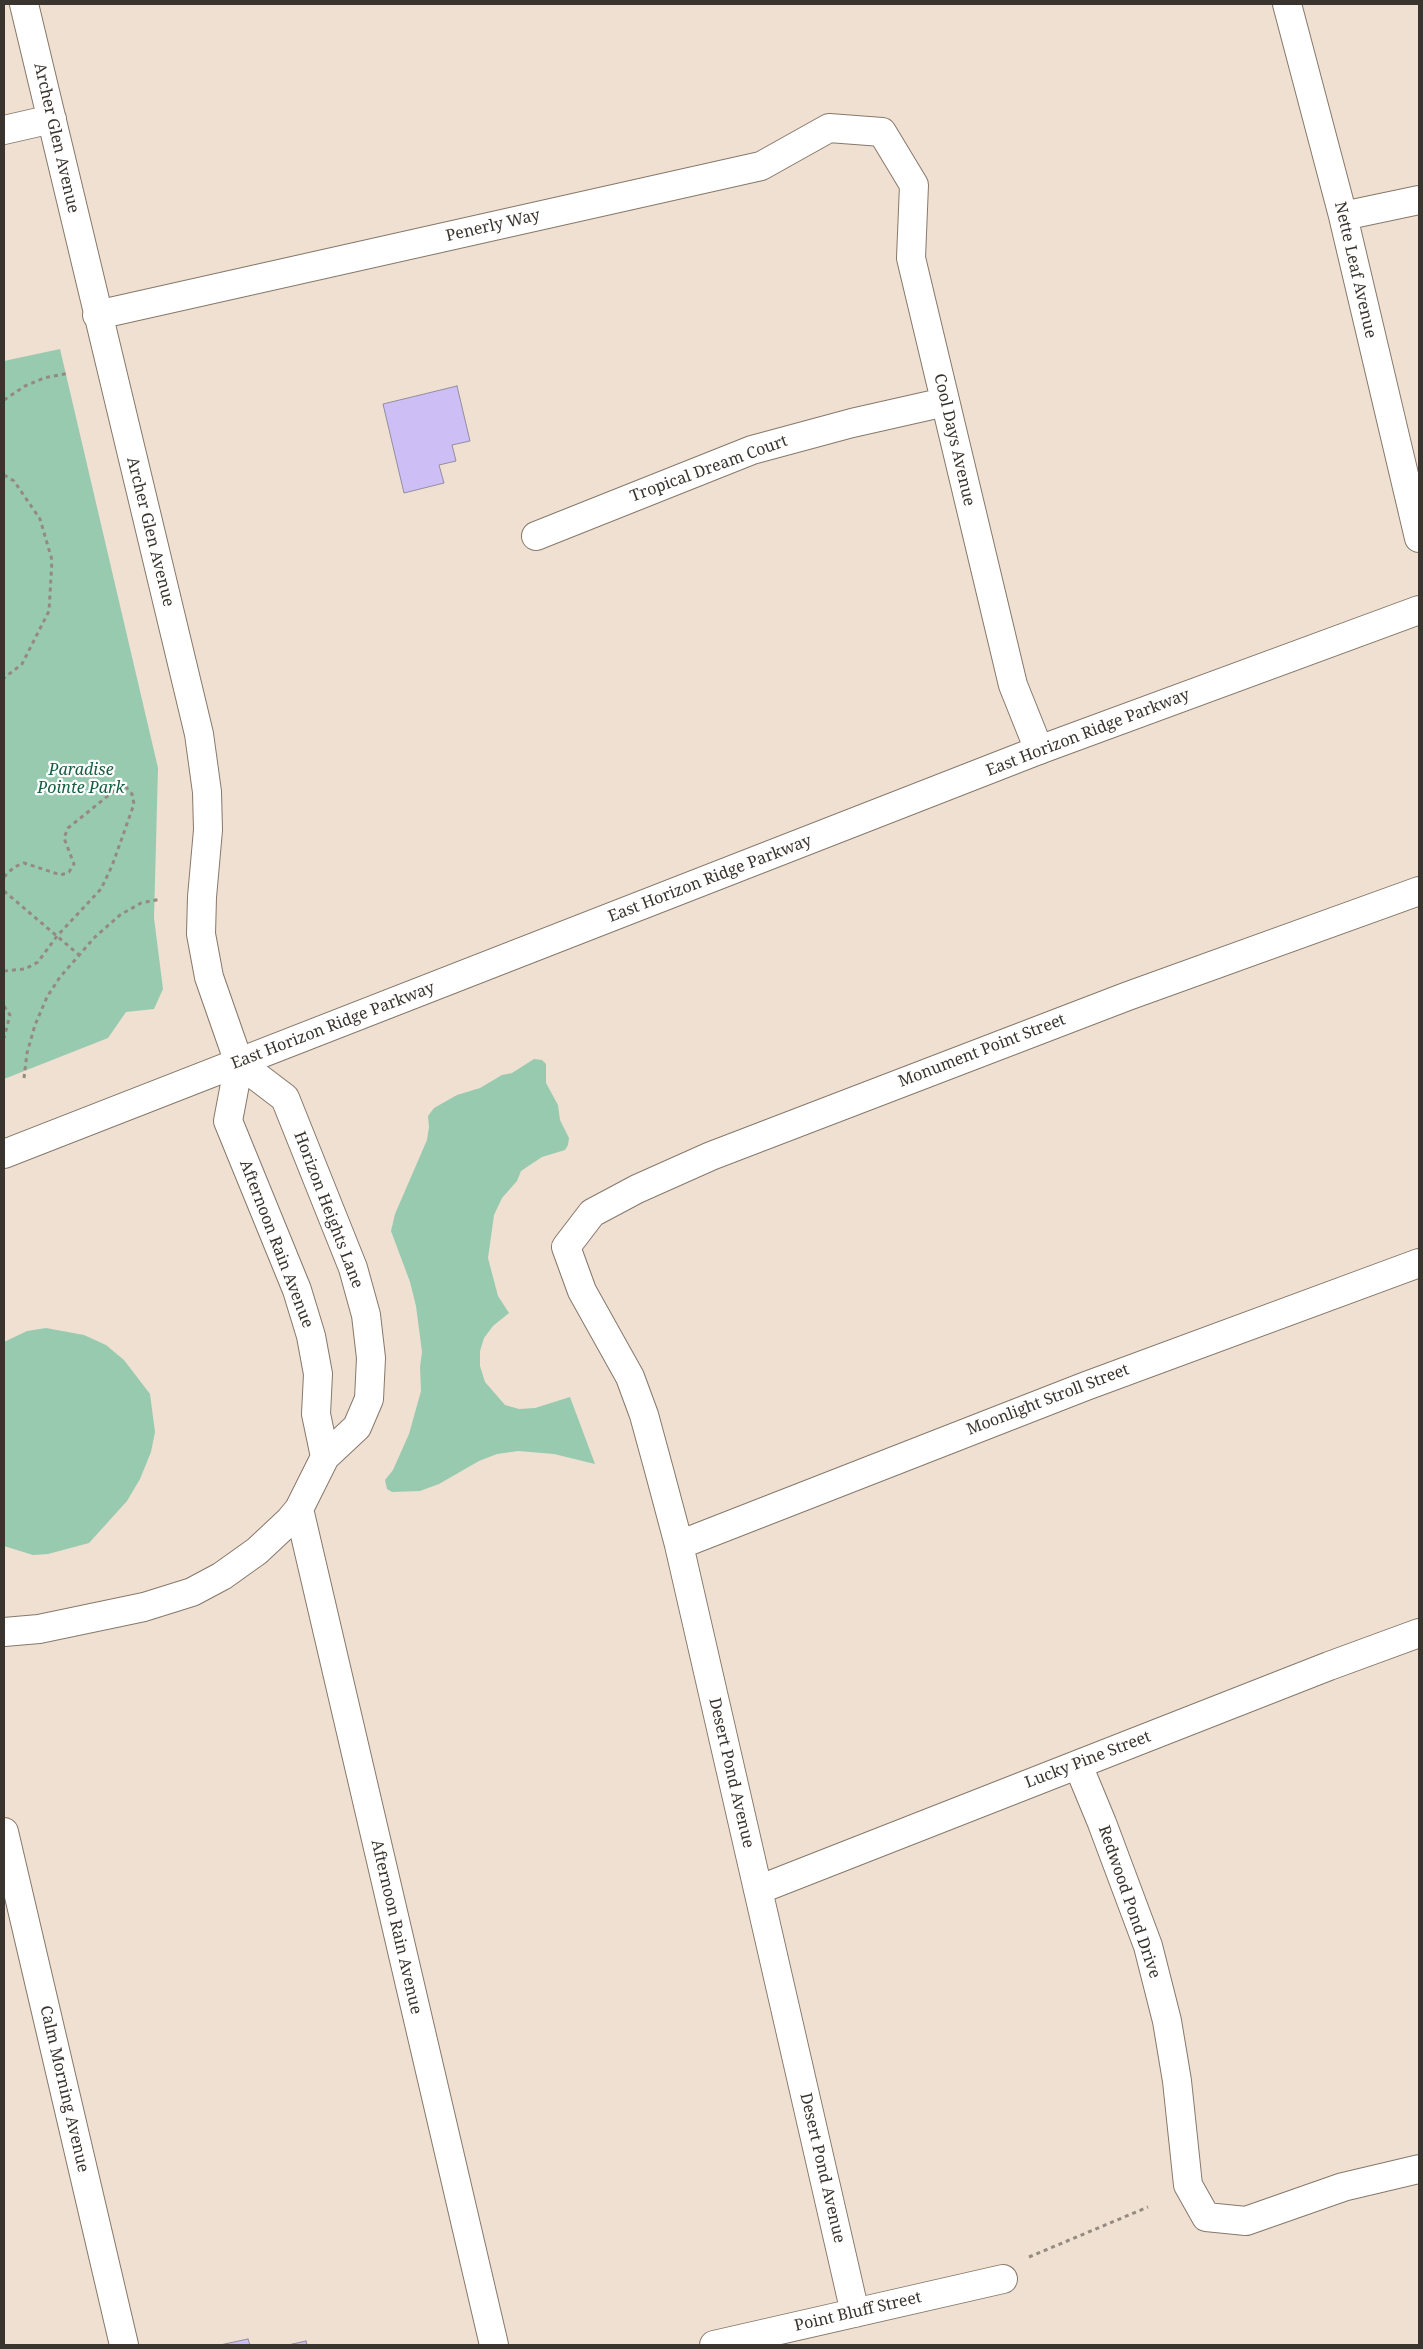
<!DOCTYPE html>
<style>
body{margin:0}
#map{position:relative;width:1423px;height:2349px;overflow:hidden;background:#efe0d1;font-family:"Noto Serif",serif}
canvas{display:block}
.frame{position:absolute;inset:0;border:5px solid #3a342e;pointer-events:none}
</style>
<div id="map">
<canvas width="1423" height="2349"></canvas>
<div class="frame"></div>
</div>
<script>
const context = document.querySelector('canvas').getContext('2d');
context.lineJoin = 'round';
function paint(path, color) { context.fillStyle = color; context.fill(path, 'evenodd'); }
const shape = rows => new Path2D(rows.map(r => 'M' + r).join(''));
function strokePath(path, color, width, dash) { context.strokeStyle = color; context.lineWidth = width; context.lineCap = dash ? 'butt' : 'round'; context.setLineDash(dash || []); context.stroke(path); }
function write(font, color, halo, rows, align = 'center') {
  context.font = font + ' "Noto Serif",serif'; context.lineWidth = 4.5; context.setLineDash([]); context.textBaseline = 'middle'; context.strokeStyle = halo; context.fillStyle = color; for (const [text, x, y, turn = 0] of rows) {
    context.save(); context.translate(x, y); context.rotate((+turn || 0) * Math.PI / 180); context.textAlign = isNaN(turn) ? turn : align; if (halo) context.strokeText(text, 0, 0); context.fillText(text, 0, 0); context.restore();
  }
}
paint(shape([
 [60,349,158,768,154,918,163,989,154,1009,126,1012,108,1038,4,1079,4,361],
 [534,1059,542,1060,546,1064,546,1083,558,1105,560,1120,569,1138,568,1145,565,1150,542,1157,521,1171,517,1181,502,1198,494,1215,488,1258,498,1296,509,1313,493,1326,484,1338,480,1351,480,1366,485,1382,505,1405,519,1409,535,1408,570,1397,595,1464,554,1454,518,1451,497,1454,479,1461,439,1484,420,1491,392,1492,387,1489,385,1480,393,1470,409,1434,421,1391,420,1367,422,1352,416,1306,410,1282,391,1231,395,1214,427,1140,429,1127,428,1116,434,1108,457,1095,480,1088,502,1075,512,1073],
 [46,1328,84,1335,106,1345,124,1360,150,1394,155,1432,151,1452,140,1479,127,1501,89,1543,48,1554,33,1555,4,1546,4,1342,27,1331]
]), '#98cab0');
const building = shape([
 [457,386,470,441,452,445,456,461,439,465,444,483,404,493,383,404,457,386],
 [248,2339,250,2345,220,2345,248,2339],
 [306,2341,307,2345,288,2345,306,2341]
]);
paint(building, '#cebef6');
strokePath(building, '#918d9e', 1);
const minor = shape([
 [24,4,199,734,207,792,208,830,202,897,201,934,209,977,239,1063,228,1121,297,1290,311,1336,318,1374,316,1414,325,1457],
 [1287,4,1343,216,1419,538],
 [4,130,52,119],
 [1343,216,1419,200],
 [97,315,761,166,829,128,882,132,914,185,911,258,1013,685,1039,750],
 [536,536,752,450,852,423,945,402],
 [299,1509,494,2345],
 [679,1545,1086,1386,1419,1263],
 [4,1632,39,1629,144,1607,192,1592,222,1576,257,1551,289,1521,299,1509,325,1457,357,1427,369,1399,371,1358,366,1315,353,1268,285,1098,239,1063],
 [1078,1765,1102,1823,1148,1946,1167,2021,1177,2081,1188,2185,1206,2217,1246,2221,1343,2187,1419,2169],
 [4,1832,124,2345],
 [758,1890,1329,1666,1419,1633],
 [855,2313,679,1545,659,1470,644,1415,630,1377,582,1291,566,1247,592,1213,637,1189,711,1156,1128,996,1419,891],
 [714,2345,1003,2279]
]);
const tertiary = shape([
 [4,1154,1039,750,1419,610]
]);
strokePath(minor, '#86786b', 30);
strokePath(tertiary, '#86786b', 30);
strokePath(shape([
 [4,400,25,386,44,378,69,373],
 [4,475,14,481,40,519,52,560,49,611,22,664,4,678],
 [4,877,14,867,24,863,61,875,69,872,74,864,64,838,68,828,119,787,126,787,132,794,134,804,112,866,101,889,57,936,38,962,25,969,4,971],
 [4,891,78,954],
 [4,1006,10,1015,4,1038],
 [24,1078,27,1053,35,1025,47,997,60,977,95,937,120,915,141,903,161,899],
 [1029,2257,1148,2207]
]), '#958a80', 3, [4, 4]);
strokePath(minor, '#fff', 28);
strokePath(tertiary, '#fff', 28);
write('16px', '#3a342e', '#fff', [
 ["Archer Glen Avenue",56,138,77],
 ["Penerly Way",493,226,-13],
 ["Nette Leaf Avenue",1355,270,77],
 ["Cool Days Avenue",954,440,77],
 ["Tropical Dream Court",709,469,-20],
 ["Archer Glen Avenue",150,532,76],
 ["East Horizon Ridge Parkway",1088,733,-21],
 ["East Horizon Ridge Parkway",710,879,-21],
 ["East Horizon Ridge Parkway",333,1026,-21],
 ["Monument Point Street",982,1051,-21],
 ["Horizon Heights Lane",328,1210,69],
 ["Afternoon Rain Avenue",276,1244,69],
 ["Moonlight Stroll Street",1048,1400,-21],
 ["Lucky Pine Street",1088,1760,-21],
 ["Desert Pond Avenue",731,1773,77],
 ["Redwood Pond Drive",1129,1902,71],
 ["Afternoon Rain Avenue",396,1927,77],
 ["Calm Morning Avenue",64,2089,77],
 ["Desert Pond Avenue",822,2168,77],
 ["Point Bluff Street",858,2312,-13]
]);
write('italic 16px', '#166042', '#fff', [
 ["Paradise",81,770],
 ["Pointe Park",81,788]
]);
</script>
